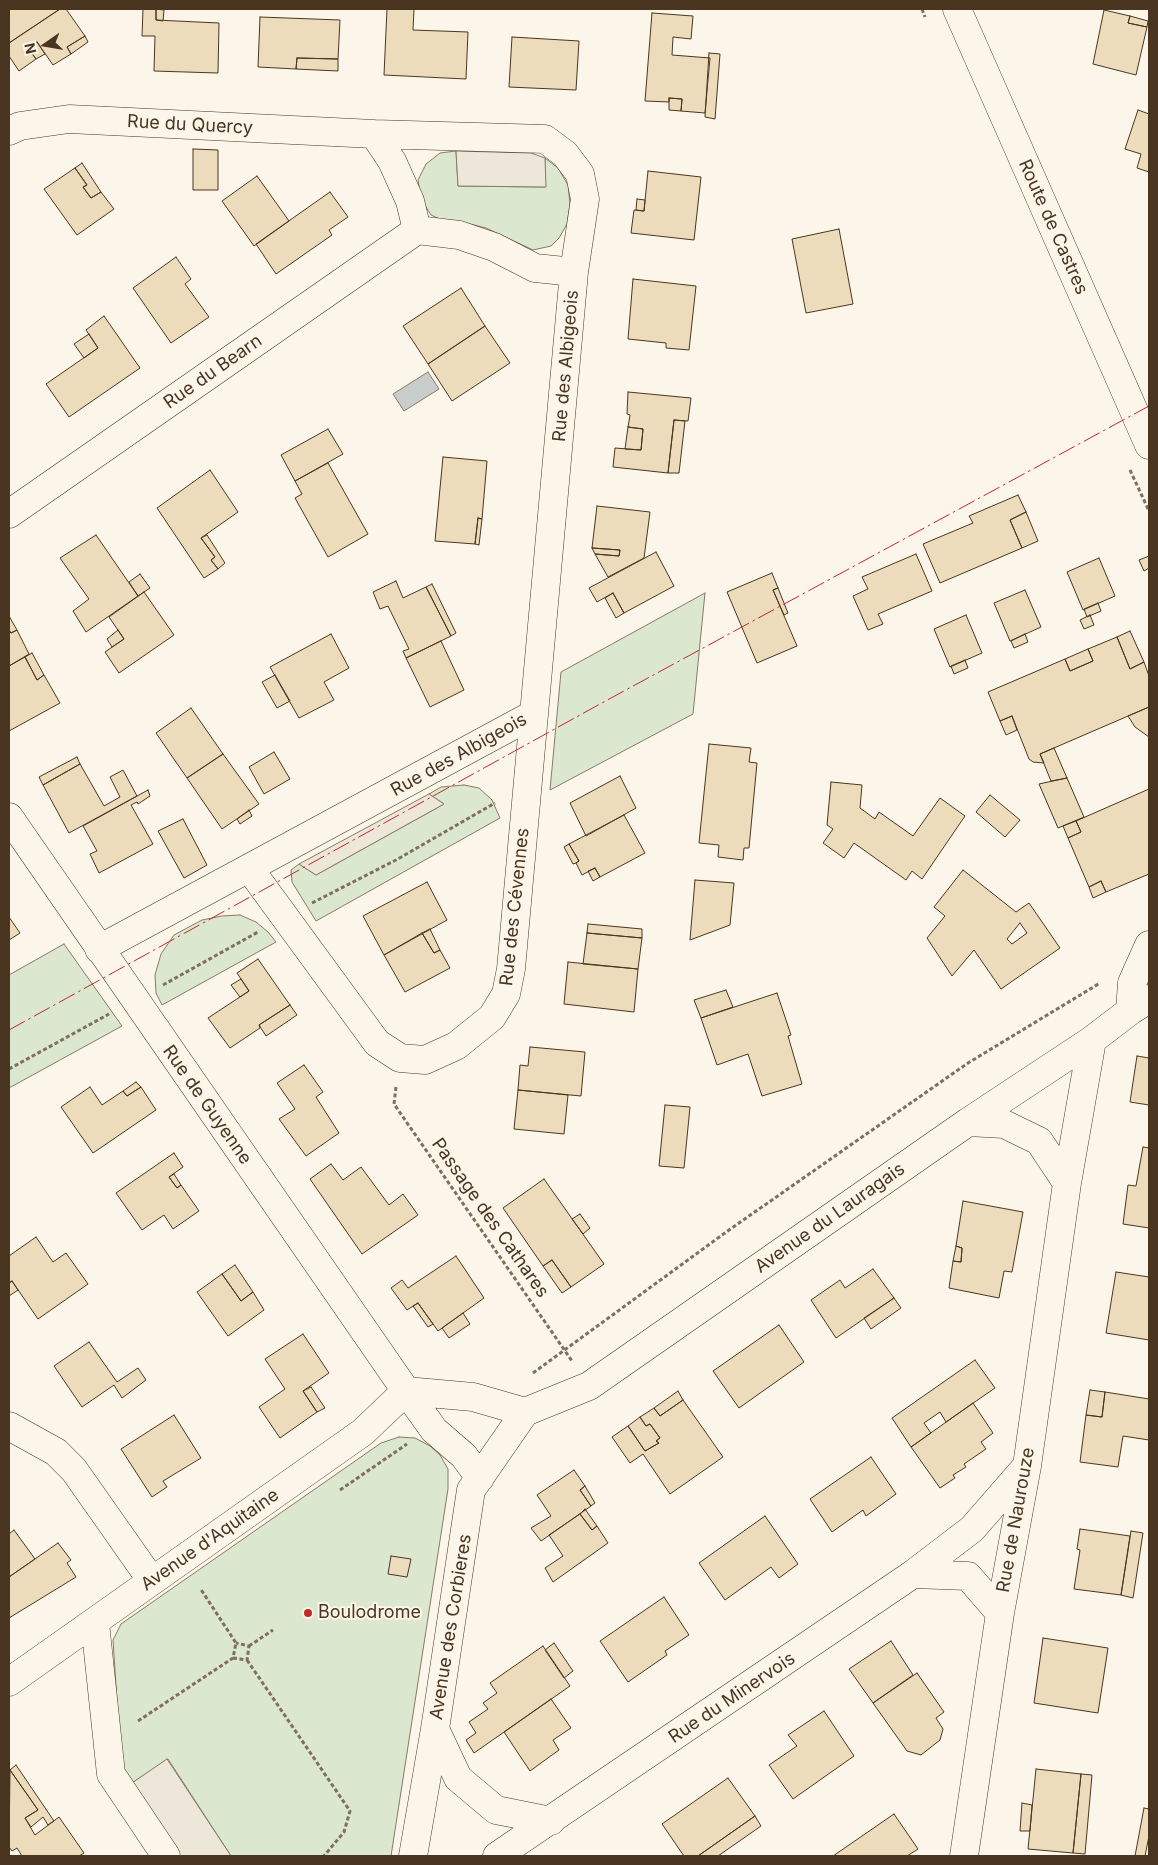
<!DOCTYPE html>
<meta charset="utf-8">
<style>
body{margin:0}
#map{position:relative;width:1158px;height:1865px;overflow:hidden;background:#fbf6e9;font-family:Inter,sans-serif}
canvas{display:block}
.frame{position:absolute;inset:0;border:10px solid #4a3520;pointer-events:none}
.north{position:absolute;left:20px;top:20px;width:50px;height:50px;-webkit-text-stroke:4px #fbf6e9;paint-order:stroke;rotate:257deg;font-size:14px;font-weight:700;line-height:20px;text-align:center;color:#4a3520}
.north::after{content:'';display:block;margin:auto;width:18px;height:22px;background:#4a3520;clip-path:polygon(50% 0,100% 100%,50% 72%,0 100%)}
</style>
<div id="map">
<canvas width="1158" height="1865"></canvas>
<div class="frame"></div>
<div class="north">N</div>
</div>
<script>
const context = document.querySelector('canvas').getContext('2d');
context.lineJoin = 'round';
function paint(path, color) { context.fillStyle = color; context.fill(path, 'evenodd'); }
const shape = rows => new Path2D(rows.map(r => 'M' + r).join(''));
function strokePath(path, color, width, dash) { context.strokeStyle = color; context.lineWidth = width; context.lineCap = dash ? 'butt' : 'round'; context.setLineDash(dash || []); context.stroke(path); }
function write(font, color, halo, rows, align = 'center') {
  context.font = font + ' Inter,sans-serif'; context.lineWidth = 4; context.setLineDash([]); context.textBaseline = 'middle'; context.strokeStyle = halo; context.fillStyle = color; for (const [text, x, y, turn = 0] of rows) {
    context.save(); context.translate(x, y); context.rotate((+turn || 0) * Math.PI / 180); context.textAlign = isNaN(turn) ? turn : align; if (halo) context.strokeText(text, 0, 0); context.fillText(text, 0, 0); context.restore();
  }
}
const green = shape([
 [456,151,458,186,545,187,545,158,558,168,568,185,570,204,567,224,559,238,551,246,533,250,486,228,466,223,446,222,431,215,421,199,418,180,426,164,440,153,456,151],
 [705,593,693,714,550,790,561,672,705,593],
 [464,785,479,788,492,800,500,818,316,921,292,882,291,870,299,864,316,875,444,804,429,794,441,787,464,785],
 [240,915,256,922,268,932,276,942,162,1005,156,993,155,975,161,954,174,935,202,920,222,916,240,915],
 [64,944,122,1026,9,1088,9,975,64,944],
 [399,1437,415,1438,430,1446,440,1455,448,1469,448,1489,391,1856,231,1856,168,1759,132,1783,121,1763,113,1640,121,1624,381,1443,399,1437]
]);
paint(green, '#dce7d0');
strokePath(green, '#887966', 1);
const parking = shape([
 [456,151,531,153,545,158,546,187,458,186,456,151],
 [429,794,444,804,316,875,299,864,429,794],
 [167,1759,231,1856,180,1856,132,1783,167,1759]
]);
paint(parking, '#ede7d9');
strokePath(parking, '#887966', 1);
const water = shape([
 [428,372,439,389,404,411,393,394,428,372]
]);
paint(water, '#c9cecd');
strokePath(water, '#887966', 1);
const building = shape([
 [9,9,60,9,9,43,9,9],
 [60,9,66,9,85,36,67,47,71,54,53,65,37,42,28,48,36,59,19,71,9,56,9,43,60,9],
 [143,9,156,9,156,20,219,23,218,73,154,71,155,36,142,36,143,9],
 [156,9,164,10,163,21,156,20,156,9],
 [387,9,414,9,413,30,468,32,466,79,384,75,387,9],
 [1104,10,1130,16,1128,23,1147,27,1136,75,1093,64,1104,10],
 [652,13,693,16,691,39,673,37,672,55,710,58,705,113,681,111,682,99,669,98,669,102,645,101,652,13],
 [1130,16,1148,21,1147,27,1128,23,1130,16],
 [260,17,340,20,338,59,297,58,296,69,258,67,260,17],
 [85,36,88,42,71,54,67,47,85,36],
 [512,37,579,41,576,90,509,87,512,37],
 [37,42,45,54,36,59,28,48,37,42],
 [709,53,720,54,715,119,705,117,709,53],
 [297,58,338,59,338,71,296,69,297,58],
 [669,98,682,99,681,111,669,110,669,98],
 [1138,110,1149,114,1149,172,1137,168,1141,154,1125,149,1138,110],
 [193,149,218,150,218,190,193,190,193,149],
 [82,163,101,192,91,198,83,187,87,185,75,168,82,163],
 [75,168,87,185,83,187,91,198,101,192,114,209,77,235,44,189,75,168],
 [648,171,701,177,694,240,631,233,634,210,644,211,648,171],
 [257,176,289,221,254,246,222,201,257,176],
 [330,192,348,217,329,230,332,235,276,274,256,244,330,192],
 [637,199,645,200,644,211,636,210,637,199],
 [839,229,853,304,806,313,792,239,839,229],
 [176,257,191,279,185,284,209,317,171,343,133,288,176,257],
 [633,279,696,286,689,350,666,348,666,343,628,339,633,279],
 [461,288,485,326,428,364,403,326,461,288],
 [104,316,140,368,69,417,46,384,98,348,86,330,104,316],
 [485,326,510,363,452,401,428,364,485,326],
 [89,334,98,348,84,358,74,344,89,334],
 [628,392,691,398,688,421,674,420,668,473,613,467,615,448,641,450,643,429,628,427,630,415,627,414,628,392],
 [674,420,685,421,679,473,668,473,674,420],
 [628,427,643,429,641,450,625,449,628,427],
 [328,429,343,454,295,481,281,455,328,429],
 [443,457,487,461,482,519,478,518,475,544,435,541,443,457],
 [328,463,368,534,328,557,295,498,302,494,295,481,328,463],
 [210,470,238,512,201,538,215,557,211,560,218,569,204,578,157,508,210,470],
 [1018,495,1026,512,1010,520,1022,548,940,583,923,544,973,523,969,516,1018,495],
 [597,506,650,512,644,558,608,577,595,554,619,556,620,550,592,548,597,506],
 [1026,512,1038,541,1022,548,1010,520,1026,512],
 [478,518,482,519,479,545,475,544,478,518],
 [96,535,138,596,86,632,73,611,89,599,60,558,96,535],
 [207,535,225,563,218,569,211,560,215,557,201,538,207,535],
 [592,548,620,550,619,556,595,554,592,548],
 [656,552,674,586,624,613,613,593,597,602,589,588,656,552],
 [916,554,932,591,878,614,883,624,868,630,853,596,868,589,862,577,916,554],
 [1149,556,1149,568,1144,571,1139,560,1149,556],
 [1099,558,1115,596,1083,610,1067,572,1099,558],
 [772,573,778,588,773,590,797,646,757,663,727,592,772,573],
 [140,574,150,588,138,596,129,582,140,574],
 [396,581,403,598,426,587,451,636,406,658,403,651,409,649,388,606,380,609,373,592,396,581],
 [432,584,456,633,451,636,426,587,432,584],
 [778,588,788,613,784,615,773,590,778,588],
 [1025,590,1041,627,1010,641,994,603,1025,590],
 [144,592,174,635,119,673,105,652,124,639,109,617,144,592],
 [613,593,624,613,616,618,605,598,613,593],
 [1098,603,1101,611,1087,617,1084,609,1098,603],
 [966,615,982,653,950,667,934,629,966,615],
 [1090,615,1094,625,1084,629,1080,620,1090,615],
 [9,616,17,630,11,633,9,630,9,616],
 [9,630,11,633,17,630,29,654,9,666,9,630],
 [118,630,124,639,112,647,107,639,118,630],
 [1130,631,1144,662,1130,669,1117,637,1130,631],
 [331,634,349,668,324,682,334,700,299,718,270,667,331,634],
 [1025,634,1028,642,1014,648,1011,641,1025,634],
 [1117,637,1130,669,1144,662,1149,676,1149,707,1040,754,1044,763,1033,762,1029,759,1012,716,1000,721,988,692,1065,659,1070,671,1093,661,1088,649,1117,637],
 [441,641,464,690,430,707,406,658,441,641],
 [1088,649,1093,661,1070,671,1065,659,1088,649],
 [32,653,44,675,37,680,25,657,32,653],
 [25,657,37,680,44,675,60,703,9,731,9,666,25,657],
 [965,660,968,668,954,674,951,666,965,660],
 [275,675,290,701,277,708,262,682,275,675],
 [1149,707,1149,737,1135,727,1128,716,1149,707],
 [191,708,223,754,187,778,156,733,191,708],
 [1012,716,1017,730,1006,735,1000,721,1012,716],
 [709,744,751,748,749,762,757,763,749,848,744,848,743,860,718,857,719,845,699,843,709,744],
 [1054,748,1067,778,1051,781,1040,754,1054,748],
 [274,752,290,779,264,794,249,767,274,752],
 [223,754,259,804,222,829,187,778,223,754],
 [77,757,80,764,43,785,39,777,77,757],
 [80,764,104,806,120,797,110,777,123,770,137,796,69,833,43,785,80,764],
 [620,776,636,808,586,836,570,803,620,776],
 [1067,778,1084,817,1058,828,1039,784,1067,778],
 [831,782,862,785,860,808,875,819,879,812,913,836,940,798,965,816,922,879,912,871,906,880,854,843,844,858,823,843,833,829,827,825,831,782],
 [1149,789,1149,874,1106,892,1101,881,1089,887,1068,838,1081,832,1076,821,1149,789],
 [148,790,150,796,138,804,137,802,131,805,153,844,99,873,90,854,97,851,83,826,148,790],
 [990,795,1020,820,1005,837,976,812,990,795],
 [249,810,252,816,240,824,237,819,249,810],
 [624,815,645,853,600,877,595,868,582,875,576,863,579,861,569,844,624,815],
 [183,819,207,865,184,878,158,831,183,819],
 [1076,821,1081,832,1068,838,1063,826,1076,821],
 [569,844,579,861,576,863,573,864,564,847,569,844],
 [595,868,600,877,593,881,588,871,595,868],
 [963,870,1016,912,1029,903,1060,948,1001,989,974,950,952,976,927,938,945,916,934,907,963,870],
 [1020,923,1027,933,1012,944,1007,939,1020,923],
 [695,880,734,883,730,925,690,940,695,880],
 [1101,881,1106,892,1093,898,1089,887,1101,881],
 [427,882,447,920,384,955,363,916,427,882],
 [9,917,20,933,9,940,9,917],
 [588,924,642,929,642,938,587,933,588,924],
 [430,929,440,950,434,953,422,933,430,929],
 [422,933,434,953,440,950,450,968,405,992,384,955,422,933],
 [587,933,642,938,638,969,583,964,587,933],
 [258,959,290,1005,259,1025,260,1028,230,1048,208,1018,249,991,237,973,258,959],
 [568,962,638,969,634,1012,564,1004,568,962],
 [241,979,249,991,240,997,231,985,241,979],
 [726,990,733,1007,701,1018,694,1000,726,990],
 [777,993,791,1035,788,1036,802,1084,762,1096,748,1054,717,1065,701,1018,777,993],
 [290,1005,297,1015,266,1036,259,1025,290,1005],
 [530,1047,585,1052,581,1096,518,1090,520,1065,528,1066,530,1047],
 [1137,1056,1149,1058,1149,1105,1130,1102,1137,1056],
 [304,1065,323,1092,316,1097,339,1133,306,1156,279,1119,295,1109,277,1083,304,1065],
 [136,1082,141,1087,127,1096,123,1091,136,1082],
 [90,1087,102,1105,123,1091,127,1096,141,1087,156,1110,93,1153,61,1107,90,1087],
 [518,1090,568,1095,564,1134,514,1129,518,1090],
 [665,1105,690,1107,684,1168,659,1166,665,1105],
 [1143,1147,1149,1148,1149,1228,1123,1224,1128,1185,1136,1186,1143,1147],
 [174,1153,183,1167,169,1177,177,1188,181,1185,199,1211,173,1229,164,1215,142,1230,116,1193,174,1153],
 [331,1164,343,1180,361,1167,389,1205,403,1194,418,1215,362,1254,310,1179,331,1164],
 [174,1174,181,1185,177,1188,169,1177,174,1174],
 [544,1179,604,1264,571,1287,552,1260,543,1266,503,1208,544,1179],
 [963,1201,1023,1212,1012,1272,1004,1271,999,1298,949,1288,953,1261,961,1262,962,1248,956,1246,963,1201],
 [580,1214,590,1228,583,1234,572,1219,580,1214],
 [36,1237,53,1262,66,1253,88,1284,38,1319,12,1281,9,1283,9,1256,36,1237],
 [956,1246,962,1248,961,1262,953,1261,956,1246],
 [456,1256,484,1298,438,1331,418,1303,407,1310,391,1288,402,1280,408,1288,456,1256],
 [552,1260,571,1287,562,1293,543,1266,552,1260],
 [235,1265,253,1292,241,1301,222,1274,235,1265],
 [873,1269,894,1298,836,1338,811,1300,840,1280,845,1288,873,1269],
 [1116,1272,1149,1277,1149,1340,1106,1333,1116,1272],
 [222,1274,241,1301,253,1292,264,1310,228,1336,197,1292,222,1274],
 [12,1281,18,1290,9,1296,9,1283,12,1281],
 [894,1298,901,1308,871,1329,864,1318,894,1298],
 [418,1303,433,1324,428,1327,413,1306,418,1303],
 [463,1313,470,1324,449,1338,442,1328,463,1313],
 [779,1325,804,1362,739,1408,713,1371,779,1325],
 [303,1334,329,1373,303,1391,317,1412,280,1438,259,1407,285,1389,265,1359,303,1334],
 [89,1342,117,1382,138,1368,146,1380,122,1398,114,1385,82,1407,54,1366,89,1342],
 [975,1360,995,1388,946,1422,940,1412,924,1423,931,1433,911,1447,892,1418,975,1360],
 [311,1387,325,1408,317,1412,303,1391,311,1387],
 [1090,1390,1105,1392,1102,1417,1086,1415,1090,1390],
 [678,1391,683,1400,660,1416,654,1408,678,1391],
 [1105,1392,1149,1399,1149,1440,1123,1436,1118,1467,1080,1462,1086,1415,1102,1417,1105,1392],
 [683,1400,723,1457,670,1494,643,1454,630,1463,612,1437,628,1426,645,1451,659,1443,656,1441,660,1438,650,1424,646,1426,640,1417,654,1408,660,1416,683,1400],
 [973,1403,993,1433,981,1442,986,1449,964,1464,966,1467,953,1475,955,1478,940,1488,911,1447,973,1403],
 [174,1415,201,1458,163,1481,167,1487,152,1497,121,1449,174,1415],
 [640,1417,646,1426,650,1424,660,1438,656,1441,659,1443,645,1451,628,1426,640,1417],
 [871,1457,896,1494,866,1516,863,1510,832,1532,810,1499,871,1457],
 [574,1470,585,1486,580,1490,591,1506,541,1541,531,1528,551,1516,537,1495,574,1470],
 [585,1486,595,1503,591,1506,580,1490,585,1486],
 [585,1509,597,1526,592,1530,580,1514,585,1509],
 [580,1514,592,1530,597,1526,608,1543,553,1582,545,1568,563,1556,549,1535,580,1514],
 [765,1516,798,1564,779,1578,771,1567,725,1600,699,1563,765,1516],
 [1080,1529,1130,1536,1121,1595,1074,1589,1080,1550,1077,1549,1080,1529],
 [14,1530,35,1559,9,1577,9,1534,14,1530],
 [1131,1531,1143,1533,1133,1598,1121,1595,1131,1531],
 [58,1543,71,1560,67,1563,76,1577,9,1618,9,1577,58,1543],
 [391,1556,411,1559,407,1577,388,1574,391,1556],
 [664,1597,689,1635,665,1651,667,1655,628,1682,600,1641,664,1597],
 [1043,1638,1108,1648,1098,1713,1034,1703,1043,1638],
 [891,1641,913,1675,873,1703,849,1669,891,1641],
 [554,1643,573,1671,564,1678,545,1650,554,1643],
 [543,1646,570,1686,474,1753,466,1740,476,1733,469,1722,488,1709,483,1703,497,1693,490,1683,543,1646],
 [917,1673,944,1712,936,1718,943,1729,940,1740,921,1755,907,1751,873,1703,917,1673],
 [551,1699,571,1728,553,1740,559,1750,530,1771,504,1732,551,1699],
 [824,1711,854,1756,793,1799,769,1765,797,1746,788,1735,824,1711],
 [16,1765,54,1821,48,1825,43,1817,31,1827,25,1818,38,1810,10,1770,16,1765],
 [1036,1769,1081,1774,1073,1853,1028,1849,1036,1769],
 [10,1770,38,1810,25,1818,35,1835,59,1817,84,1853,79,1856,22,1856,17,1848,12,1851,9,1847,10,1770],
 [1081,1774,1092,1775,1085,1854,1073,1853,1081,1774],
 [728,1778,755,1816,698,1856,684,1856,662,1824,728,1778],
 [1022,1803,1032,1805,1030,1831,1020,1831,1022,1803],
 [1144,1808,1149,1809,1149,1836,1145,1856,1135,1856,1144,1808],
 [894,1814,918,1849,907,1856,833,1856,894,1814],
 [755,1816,761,1826,718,1856,698,1856,755,1816]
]);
paint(building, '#ecdcbc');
strokePath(building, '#4a3520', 1);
const minor = shape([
 [9,131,20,126,69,119,374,134],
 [9,514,417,230],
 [9,817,406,1391,434,1430,464,1456,480,1478],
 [249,868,377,1043,400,1058,425,1060,456,1046,492,1017,506,994,511,969,534,714],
 [99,949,534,714,574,272,585,199,580,174,565,154,545,139,374,134,392,161,410,201,417,230,459,235,494,247,535,268,574,272],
 [1130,1011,1132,983,1149,945],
 [968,1122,1004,1124,1039,1141,1067,1183],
 [406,1391,473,1397,525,1412],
 [525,1412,589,1386,968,1122,1092,1040,1130,1011,1149,999],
 [9,1426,56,1452,74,1470,152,1581],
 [913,1574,968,1576,1000,1613],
 [95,1623,111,1774,166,1856],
 [9,1682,363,1432,406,1391],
 [435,1729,458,1778,496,1810,551,1821],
 [413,1856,435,1729,471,1490,525,1412],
 [497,1856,913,1574,972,1529,1026,1467],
 [964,1856,1000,1613,1027,1466,1067,1183,1092,1040]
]);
const primary = shape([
 [957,9,1149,445]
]);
strokePath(minor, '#4a3520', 29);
strokePath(primary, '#4a3520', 29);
strokePath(shape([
 [922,9,925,17],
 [1130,470,1149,511],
 [312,903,396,860,495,803],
 [163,985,258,932],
 [9,1069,109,1014],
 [396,1087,394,1104,572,1361],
 [533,1373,729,1230,968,1063,1100,983],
 [340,1490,407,1444],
 [249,1646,273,1630],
 [233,1658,247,1660,249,1646,236,1643],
 [247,1660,350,1811,344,1832,324,1856],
 [138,1721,233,1658,236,1643,200,1588]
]), '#7f6f5c', 3, [4, 2.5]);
strokePath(minor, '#fbf6e9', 28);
strokePath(primary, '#fbf6e9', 28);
strokePath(shape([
 [9,1030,600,704,1149,406]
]), '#c62828', 1, [18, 4, 2.5, 4]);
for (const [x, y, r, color] of [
 [308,1613,5,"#c62828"]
]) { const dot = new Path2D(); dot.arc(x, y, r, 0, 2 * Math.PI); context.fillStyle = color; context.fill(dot); strokePath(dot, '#fbf6e9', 2); }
write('18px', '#4a3520', '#fbf6e9', [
 ["Rue du Quercy",190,125,3],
 ["Route de Castres",1053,227,66],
 ["Rue des Albigeois",566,366,-85],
 ["Rue du Bearn",213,372,-35],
 ["Rue des Albigeois",459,755,-29],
 ["Rue des Cévennes",515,907,-84],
 ["Rue de Guyenne",207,1105,55],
 ["Passage des Cathares",490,1218,55],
 ["Avenue du Lauragais",830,1218,-35],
 ["Rue de Naurouze",1016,1520,-80],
 ["Avenue d'Aquitaine",210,1540,-35],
 ["Avenue des Corbieres",451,1627,-81],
 ["Rue du Minervois",732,1698,-34]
]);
write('18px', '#4a3520', '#fbf6e9', [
 ["Boulodrome",318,1613]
], 'left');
</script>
